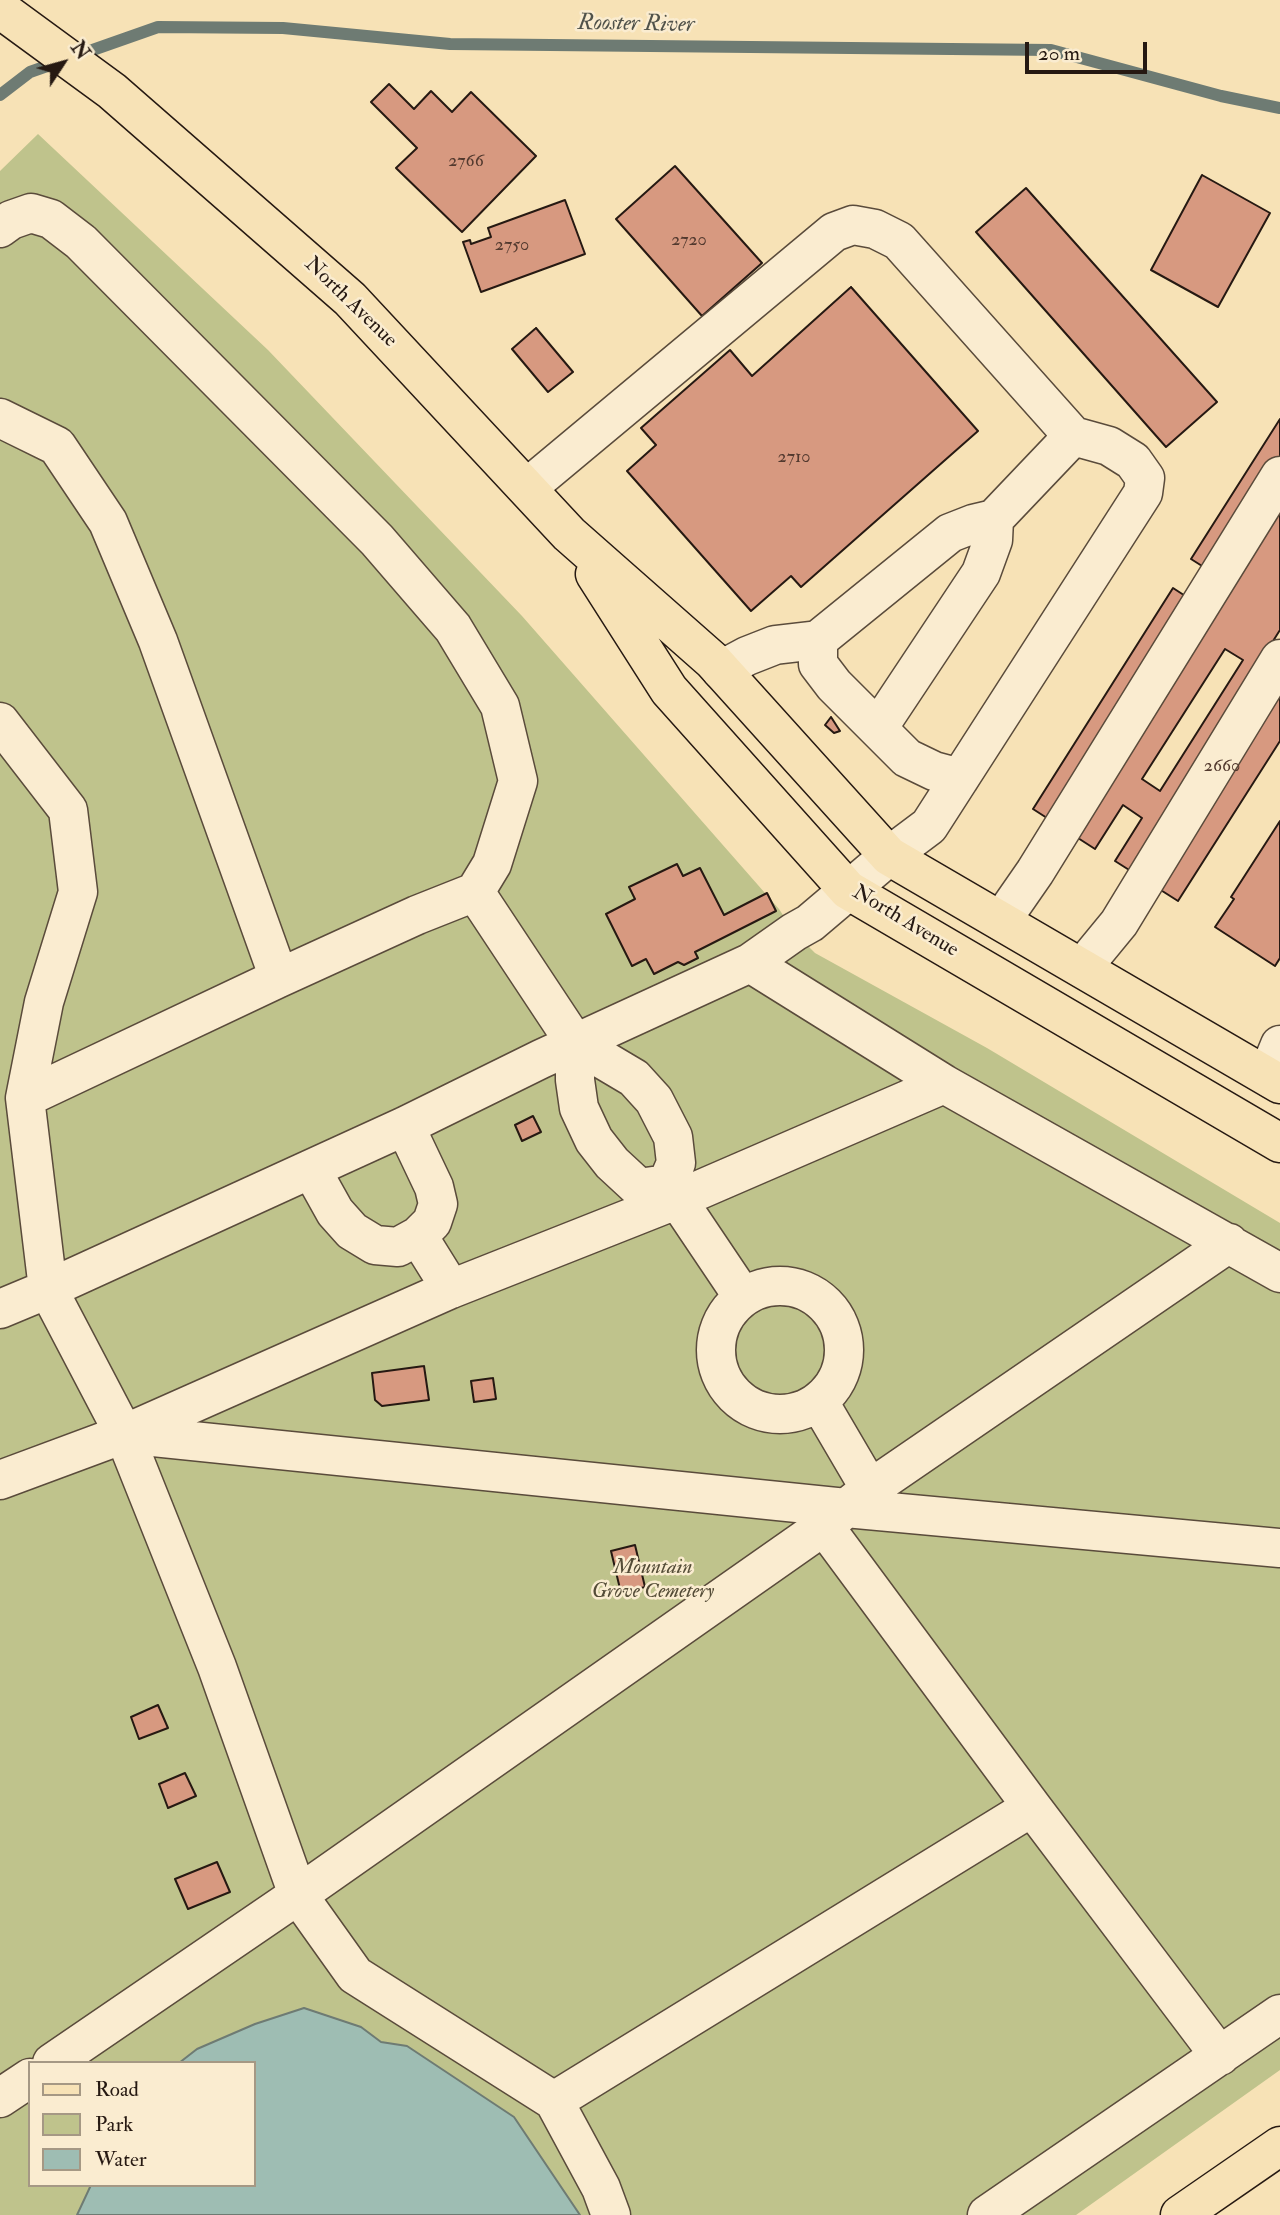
<!DOCTYPE html>
<style>
body{margin:0}
#map{position:relative;width:1280px;height:2215px;overflow:hidden;background:#f7e2b6;font-family:"IM FELL Double Pica",serif}
canvas{display:block}
.legend{position:absolute;left:28px;top:2061px;width:228px;height:126px;box-sizing:border-box;background:#faecd0;border:2px solid #a59884;margin:0;padding:9px 12px;list-style:none;font-size:21px;color:#261912}
.legend li{display:flex;align-items:center;gap:14px;height:35px}
.legend b{width:35px;border:2px solid #a59884}
.north{position:absolute;left:28px;top:28px;width:70px;height:70px;-webkit-text-stroke:5px #faecd0;paint-order:stroke;rotate:54deg;font-size:19px;font-weight:700;line-height:28px;text-align:center;color:#261912}
.north::after{content:'';display:block;margin:auto;width:24px;height:32px;background:#261912;clip-path:polygon(50% 0,100% 100%,50% 72%,0 100%)}
.scale{position:absolute;left:1025px;top:42px;width:122px;height:32px;box-sizing:border-box;border:4px solid #261912;border-top:0;padding-left:9px;font-size:21px;line-height:24px;white-space:nowrap;color:#261912;-webkit-text-stroke:5px #faecd0;paint-order:stroke}
</style>
<div id="map">
<canvas width="1280" height="2215"></canvas>
<ul class="legend">
<li><b style="height:9px;background:#f7e2b6"></b>Road</li>
<li><b style="height:19px;background:#bfc38c"></b>Park</li>
<li><b style="height:19px;background:#9ebdb3"></b>Water</li>
</ul>
<div class="north">N</div>
<div class="scale">20 m</div>
</div>
<script>
const context = document.querySelector('canvas').getContext('2d');
context.lineJoin = 'round';
function paint(path, color) { context.fillStyle = color; context.fill(path, 'evenodd'); }
const shape = rows => new Path2D(rows.map(r => 'M' + r).join(''));
function strokePath(path, color, width, dash) { context.strokeStyle = color; context.lineWidth = width; context.lineCap = dash ? 'butt' : 'round'; context.setLineDash(dash || []); context.stroke(path); }
function write(font, color, halo, rows, align = 'center') {
  context.font = font + ' "IM FELL Double Pica",serif'; context.lineWidth = 5; context.setLineDash([]); context.textBaseline = 'middle'; context.strokeStyle = halo; context.fillStyle = color; for (const [text, x, y, turn = 0] of rows) {
    context.save(); context.translate(x, y); context.rotate((+turn || 0) * Math.PI / 180); context.textAlign = isNaN(turn) ? turn : align; if (halo) context.strokeText(text, 0, 0); context.fillText(text, 0, 0); context.restore();
  }
}
paint(shape([
 [38,134,268,350,522,616,779,909,794,932,815,953,987,1048,1280,1223,1280,2070,1076,2215,0,2215,0,171],
 [30,2063,254,2063,254,2185,30,2185]
]), '#bfc38c');
const water = shape([
 [304,2008,361,2027,381,2042,407,2046,514,2117,580,2215,77,2215,91,2185,254,2185,254,2063,179,2063,197,2049,255,2024,304,2008]
]);
paint(water, '#9ebdb3');
strokePath(water, '#6e7b73', 2);
strokePath(shape([
 [0,95,30,72,158,27,283,28,450,44,1051,50,1221,96,1280,108]
]), '#6e7b73', 12);
const building = shape([
 [389,84,414,109,431,91,452,112,471,92,536,156,462,232,396,168,417,148,371,102,389,84],
 [675,166,762,263,702,316,616,219,675,166],
 [1202,175,1270,213,1218,307,1151,270,1202,175],
 [1026,188,1217,402,1166,447,976,232,1026,188],
 [565,200,585,254,481,292,463,242,470,240,471,244,491,237,488,228,565,200],
 [851,287,978,431,801,587,791,576,751,611,627,471,656,445,641,428,730,350,752,376,851,287],
 [536,328,573,372,548,392,512,349,536,328],
 [1280,419,1280,630,1268,649,1280,657,1280,741,1178,901,1115,861,1142,818,1123,805,1095,849,1033,809,1173,588,1213,614,1232,585,1191,559,1280,419],
 [1225,649,1243,660,1160,791,1142,779,1225,649],
 [831,717,840,731,834,733,825,725,831,717],
 [1280,821,1280,958,1275,966,1215,927,1234,899,1231,897,1280,821],
 [677,864,683,876,700,868,724,915,767,893,776,911,695,952,698,958,684,965,678,962,654,974,646,959,632,966,606,914,635,899,629,887,677,864],
 [533,1116,541,1132,522,1141,515,1125,533,1116],
 [424,1366,429,1400,382,1406,375,1400,372,1373,424,1366],
 [493,1378,496,1399,474,1402,471,1381,493,1378],
 [635,1545,645,1587,621,1593,611,1551,635,1545],
 [158,1705,168,1728,139,1739,131,1717,158,1705],
 [185,1773,196,1796,168,1808,159,1784,185,1773],
 [217,1862,230,1892,188,1909,175,1879,217,1862]
]);
paint(building, '#d79980');
strokePath(building, '#261912', 2);
const minor = shape([
 [0,228,11,220,31,213,51,219,81,242,377,540,453,628,500,706,518,781,492,864,475,892,417,915,279,978,25,1098],
 [0,418,57,446,108,522,158,641,279,978],
 [527,488,834,232,853,225,875,229,899,241,1073,436,1109,446,1133,461,1145,478,1143,493,929,826,889,856,810,923,794,932,750,963],
 [818,640,818,664,834,685,907,758,934,771,960,778],
 [721,670,747,656,775,645,818,640,950,533,973,524,994,519,1073,436],
 [0,722,68,810,78,892,44,1002,25,1098,48,1289,0,1309],
 [878,728,981,573,993,540,994,519],
 [475,892,575,1043,575,1080,579,1108,594,1140,612,1163,639,1188,667,1184,743,1297],
 [1001,921,1035,872,1280,476],
 [1082,968,1119,923,1280,659],
 [575,1043,634,1078,654,1100,673,1137,676,1163,667,1184],
 [1272,1079,1273,1062,1280,1045],
 [311,1169,335,1212,352,1231,375,1245,398,1247,418,1236,432,1222,438,1204,434,1187,405,1126],
 [418,1236,451,1289],
 '716 1350a64 64 0 1 1 128 0a64 64 0 1 1-128 0Z',
 [819,1402,870,1489],
 [124,1434,846,1508,1280,1548],
 [0,1480,124,1434,451,1289,676,1200,944,1084],
 [824,1526,1032,1807,1220,2056],
 [52,2063,298,1895,824,1526,870,1489,1229,1243],
 [0,2098,30,2078],
 [554,2101,1032,1807],
 [611,2215,601,2188,554,2101,355,1975,298,1895,217,1667,124,1434,48,1289,405,1126,541,1059,750,963,944,1084,1280,1273],
 [987,2215,1280,2014]
]);
const major = shape([
 [0,9,112,91,350,299,569,534,713,661,889,856,1280,1084],
 [595,574,669,690,848,890,1280,1143],
 [1180,2215,1280,2146]
]);
strokePath(minor, '#5a4b3b', 41);
strokePath(major, '#261912', 41);
strokePath(minor, '#faecd0', 38);
strokePath(major, '#f7e2b6', 38);
write('18px', '#52392e', null, [
 ["2766",466,162],
 ["2720",689,241],
 ["2750",512,246],
 ["2710",794,458],
 ["2660",1222,767]
]);
write('21px', '#261912', '#faecd0', [
 ["North Avenue",350,303,44],
 ["North Avenue",905,922,31]
]);
write('italic 21px', '#544c37', '#faecd0', [
 ["Mountain",653,1568],
 ["Grove Cemetery",653,1592]
]);
write('italic 23px', '#50524a', '#faecd0', [
 ["Rooster River",636,25,1]
]);
</script>
